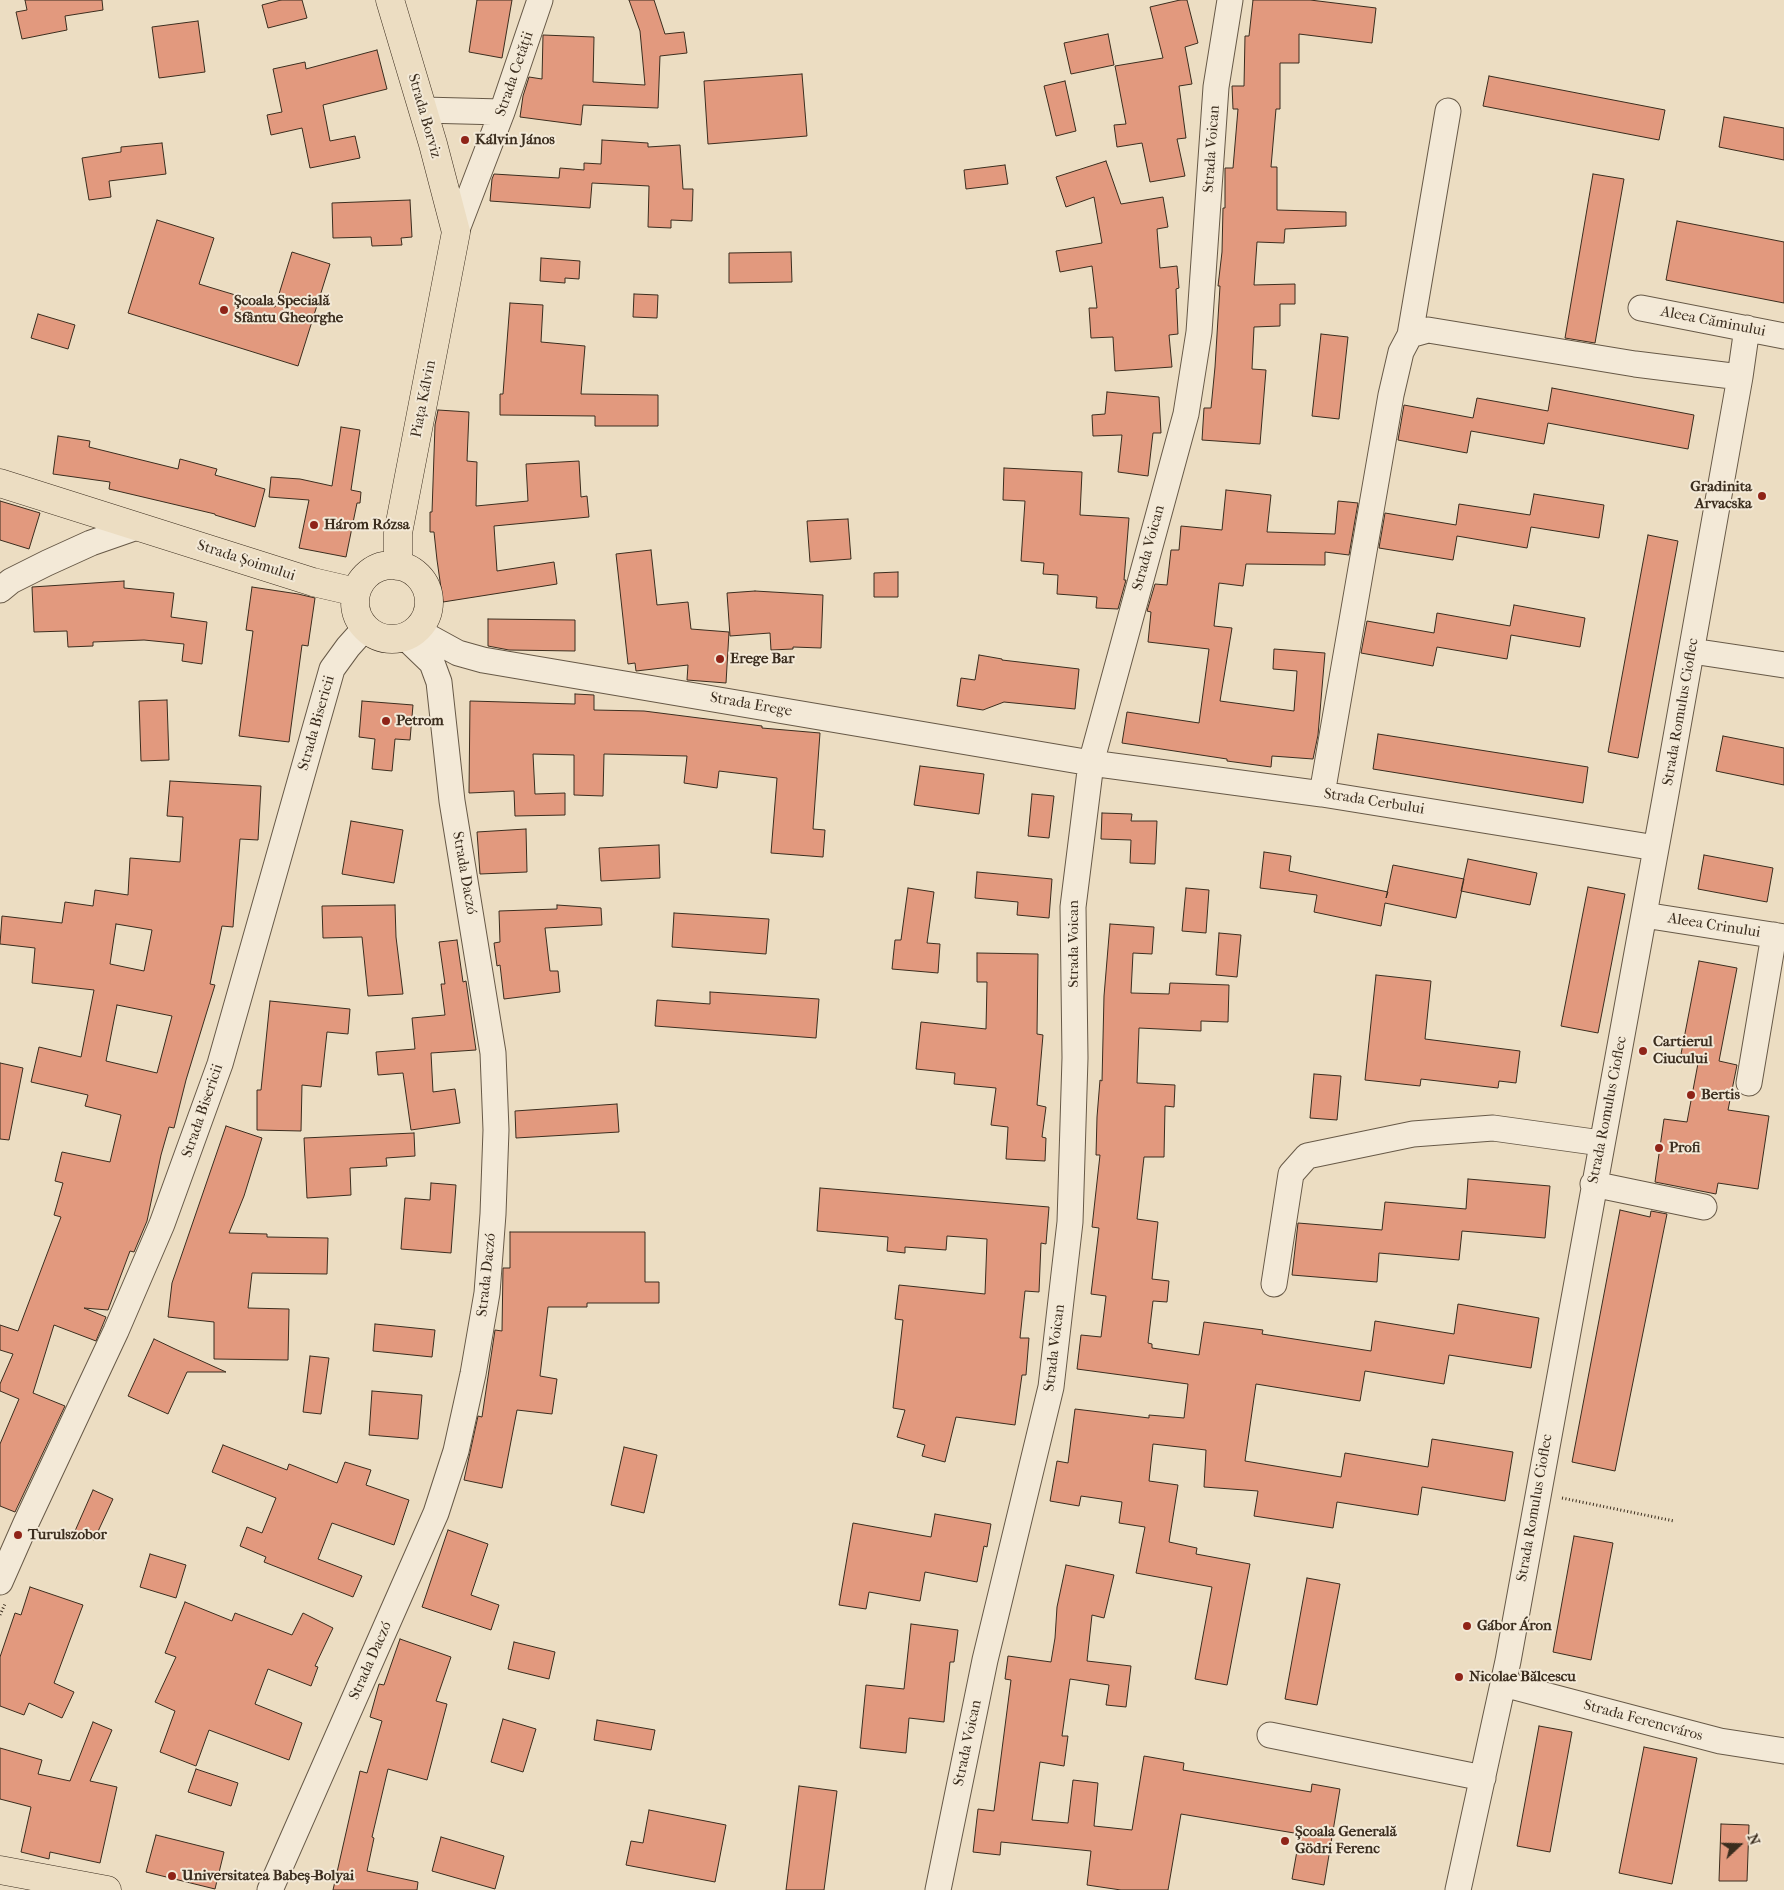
<!DOCTYPE html>
<meta charset="utf-8">
<style>
body{margin:0}
#map{position:relative;width:1784px;height:1890px;overflow:hidden;background:#ecddc2;font-family:"IM FELL French Canon",serif}
canvas{display:block}
.north{position:absolute;left:1714px;top:1820px;width:50px;height:50px;-webkit-text-stroke:4px #f3e9d7;paint-order:stroke;rotate:69deg;font-size:14px;font-weight:700;line-height:20px;text-align:center;color:#3b2d1e}
.north::after{content:'';display:block;margin:auto;width:18px;height:22px;background:#3b2d1e;clip-path:polygon(50% 0,100% 100%,50% 72%,0 100%)}
</style>
<div id="map">
<canvas width="1784" height="1890"></canvas>
<div class="north">N</div>
</div>
<script>
const context = document.querySelector('canvas').getContext('2d');
context.lineJoin = 'round';
function paint(path, color) { context.fillStyle = color; context.fill(path, 'evenodd'); }
const shape = rows => new Path2D(rows.map(r => 'M' + r).join(''));
function strokePath(path, color, width, dash) { context.strokeStyle = color; context.lineWidth = width; context.lineCap = dash ? 'butt' : 'round'; context.setLineDash(dash || []); context.stroke(path); }
function write(font, color, halo, rows, align = 'center') {
  context.font = font + ' "IM FELL French Canon",serif'; context.lineWidth = 4; context.setLineDash([]); context.textBaseline = 'middle'; context.strokeStyle = halo; context.fillStyle = color; for (const [text, x, y, turn = 0] of rows) {
    context.save(); context.translate(x, y); context.rotate((+turn || 0) * Math.PI / 180); context.textAlign = isNaN(turn) ? turn : align; if (halo) context.strokeText(text, 0, 0); context.fillText(text, 0, 0); context.restore();
  }
}
const building = shape([
 [25,0,102,0,103,10,65,16,67,30,22,39,16,12,27,10,25,0],
 [281,0,302,0,307,18,268,28,262,5,281,0],
 [477,0,512,0,502,58,469,52,477,0],
 [629,0,654,0,665,34,684,32,687,53,660,56,658,108,583,105,581,125,520,117,523,96,529,77,542,79,543,35,594,37,593,82,645,85,640,31,629,0],
 [1180,0,1187,0,1198,43,1185,47,1192,84,1179,86,1186,138,1177,139,1185,176,1150,182,1142,143,1117,147,1114,125,1126,124,1115,66,1163,58,1150,7,1180,0],
 [1253,0,1310,0,1376,8,1372,43,1299,34,1299,63,1280,63,1280,109,1276,109,1271,167,1277,167,1277,210,1346,212,1346,226,1285,229,1284,243,1257,242,1254,285,1295,284,1295,304,1280,304,1280,326,1254,327,1252,369,1266,370,1260,444,1202,440,1204,408,1211,408,1215,367,1220,286,1218,286,1222,252,1223,208,1225,208,1225,168,1233,168,1238,109,1233,109,1232,86,1244,86,1245,36,1249,36,1253,0],
 [198,21,205,72,159,78,152,27,198,21],
 [1108,34,1114,65,1071,74,1064,43,1108,34],
 [377,50,387,89,323,105,330,141,355,136,360,158,310,168,302,128,271,135,267,115,282,112,273,69,305,62,306,69,377,50],
 [802,74,807,136,708,144,704,81,802,74],
 [1489,76,1665,110,1659,140,1483,106,1489,76],
 [1065,81,1076,131,1056,136,1044,86,1065,81],
 [1724,117,1784,128,1784,160,1719,147,1724,117],
 [602,140,648,143,648,147,680,145,683,189,693,189,692,221,671,220,671,228,648,227,649,186,592,183,590,208,490,201,492,179,494,174,559,178,560,168,584,170,584,163,601,164,602,140],
 [162,143,166,174,109,181,111,197,89,200,82,158,121,152,121,147,162,143],
 [1106,161,1121,204,1163,197,1168,227,1157,229,1160,268,1177,266,1179,288,1176,289,1178,334,1169,335,1172,367,1115,371,1113,337,1091,338,1089,308,1097,308,1092,266,1060,272,1056,251,1102,243,1094,197,1066,207,1056,177,1106,161],
 [1005,165,1008,184,966,189,964,170,1005,165],
 [1593,174,1624,179,1595,343,1565,338,1593,174],
 [410,200,412,237,401,238,402,245,372,246,371,237,333,238,332,203,410,200],
 [157,220,214,238,199,284,275,307,292,252,330,264,298,366,128,313,157,220],
 [1677,221,1784,242,1784,303,1666,280,1677,221],
 [791,252,792,282,729,283,729,253,791,252],
 [541,258,580,261,579,279,565,278,565,283,540,281,541,258],
 [634,294,658,295,657,318,633,317,634,294],
 [510,303,543,305,541,342,585,346,581,394,658,395,658,426,595,426,595,416,500,415,500,394,503,394,510,303],
 [38,314,75,325,68,349,31,338,38,314],
 [1321,334,1348,337,1339,419,1312,416,1321,334],
 [1552,388,1694,415,1688,449,1548,423,1544,444,1471,431,1467,453,1398,440,1404,405,1473,418,1477,398,1548,411,1552,388],
 [1107,392,1159,397,1161,433,1153,433,1148,476,1118,472,1122,435,1093,436,1092,415,1105,414,1107,392],
 [438,410,469,412,467,461,477,462,476,506,528,501,526,464,579,461,581,497,587,496,589,517,494,526,497,571,554,562,557,584,443,602,437,560,434,532,430,532,430,512,432,512,435,425,438,410],
 [341,427,360,430,351,490,361,492,360,503,357,503,346,557,299,548,309,500,269,497,271,477,300,479,332,486,341,427],
 [58,436,90,441,89,447,178,469,180,459,217,469,215,475,265,489,255,527,215,515,215,514,109,489,110,482,53,474,58,436],
 [1004,468,1082,472,1080,515,1129,518,1124,580,1126,580,1118,609,1096,608,1097,597,1057,594,1058,575,1043,574,1044,563,1021,561,1025,501,1003,500,1004,468],
 [1226,490,1271,495,1267,532,1335,534,1338,501,1358,503,1349,555,1325,552,1325,565,1246,564,1243,586,1219,583,1214,626,1232,628,1220,701,1294,711,1297,671,1273,669,1274,649,1325,653,1318,735,1313,759,1272,756,1271,767,1227,761,1227,759,1122,743,1127,712,1199,723,1209,649,1148,642,1151,612,1147,611,1155,584,1167,585,1171,550,1179,550,1181,526,1222,530,1226,490],
 [1534,494,1604,505,1599,538,1531,527,1527,548,1457,536,1453,560,1379,548,1385,513,1456,525,1459,504,1530,515,1534,494],
 [0,501,40,513,29,549,0,540,0,501],
 [848,519,851,559,810,562,807,521,848,519],
 [1648,535,1678,541,1638,758,1608,752,1648,535],
 [651,550,657,605,688,602,691,629,729,632,726,683,687,680,688,665,636,671,635,663,628,664,616,554,651,550],
 [898,572,898,597,874,597,874,573,898,572],
 [124,581,124,588,174,593,171,617,207,622,202,664,182,661,184,644,144,640,93,642,93,646,68,647,67,631,34,632,32,587,124,581],
 [252,587,298,594,315,598,308,646,302,645,289,742,239,736,253,631,246,630,252,587],
 [755,591,823,595,821,648,793,647,793,649,771,650,770,633,730,636,727,593,755,591],
 [1514,605,1585,618,1580,647,1511,635,1507,659,1437,647,1433,666,1361,653,1367,621,1434,633,1437,613,1510,626,1514,605],
 [488,619,575,620,575,651,509,650,488,646,488,619],
 [979,655,1002,659,1002,660,1079,669,1075,709,1004,702,983,710,957,706,961,678,975,680,979,655],
 [575,694,594,695,594,710,644,711,762,726,762,728,820,733,813,829,825,830,823,857,771,853,777,778,719,771,717,788,684,783,687,756,604,754,603,796,574,795,574,755,533,754,535,794,565,793,565,815,515,816,514,791,469,793,470,701,575,704,575,694],
 [167,700,169,760,141,761,139,701,167,700],
 [362,701,413,705,410,740,395,739,392,771,372,769,375,739,359,737,362,701],
 [1378,734,1588,767,1583,803,1373,769,1378,734],
 [1723,736,1784,748,1784,785,1716,771,1723,736],
 [920,766,984,774,979,814,914,805,920,766],
 [170,781,261,786,258,840,240,839,233,927,222,926,210,984,215,985,186,1080,174,1128,169,1127,161,1155,147,1221,134,1252,130,1251,108,1310,84,1308,106,1317,96,1341,54,1325,33,1393,65,1406,15,1512,0,1506,0,1444,19,1399,0,1391,0,1384,13,1354,0,1350,0,1325,18,1331,61,1217,54,1215,63,1183,55,1181,62,1152,110,1162,121,1115,85,1106,88,1095,31,1082,39,1047,81,1057,94,990,32,983,35,948,0,944,2,916,62,923,65,902,93,906,95,890,128,895,130,858,180,862,183,817,167,816,170,781],
 [116,924,152,930,144,971,110,964,116,924],
 [117,1005,172,1016,157,1073,106,1061,117,1005],
 [1032,794,1054,796,1049,838,1028,836,1032,794],
 [1102,813,1132,814,1131,821,1157,821,1155,864,1130,863,1131,840,1101,839,1102,813],
 [351,821,403,830,394,883,342,874,351,821],
 [526,829,527,872,480,874,477,832,526,829],
 [659,845,660,878,601,881,599,848,659,845],
 [1264,852,1291,856,1289,871,1388,892,1386,898,1393,865,1464,879,1456,918,1385,903,1381,926,1314,912,1317,895,1260,888,1264,852],
 [1704,855,1773,868,1767,902,1698,889,1704,855],
 [1468,859,1537,873,1530,905,1461,891,1468,859],
 [977,872,1052,879,1049,918,1017,915,1018,902,975,898,977,872],
 [1588,887,1625,894,1598,1033,1561,1026,1588,887],
 [908,888,934,892,927,943,940,944,938,973,892,969,895,940,901,940,908,888],
 [1186,888,1209,890,1206,933,1182,931,1186,888],
 [395,905,396,937,403,994,368,996,362,937,323,938,322,906,395,905],
 [557,905,601,908,602,925,545,928,550,971,558,971,560,992,504,999,500,965,497,966,494,943,500,942,499,911,557,909,557,905],
 [674,913,769,919,766,954,672,947,674,913],
 [1110,924,1154,927,1152,954,1133,953,1131,993,1169,994,1170,983,1229,985,1228,1022,1201,1021,1201,1031,1139,1028,1137,1083,1175,1085,1174,1107,1165,1106,1164,1157,1144,1157,1137,1219,1158,1222,1152,1279,1169,1281,1167,1302,1153,1301,1148,1343,1152,1344,1152,1348,1199,1355,1204,1322,1263,1330,1262,1334,1371,1351,1375,1321,1454,1334,1458,1304,1539,1318,1531,1368,1449,1355,1444,1384,1365,1371,1360,1401,1256,1384,1245,1461,1341,1477,1345,1453,1428,1467,1432,1439,1513,1452,1505,1501,1422,1487,1418,1515,1337,1502,1333,1528,1254,1516,1258,1491,1204,1487,1206,1450,1153,1444,1149,1481,1178,1485,1169,1542,1197,1548,1196,1554,1250,1564,1227,1685,1195,1679,1212,1587,1136,1573,1145,1527,1119,1523,1122,1502,1081,1496,1079,1506,1050,1501,1057,1461,1068,1463,1075,1409,1149,1418,1149,1415,1184,1418,1188,1384,1077,1369,1081,1335,1101,1337,1106,1296,1091,1294,1099,1228,1092,1227,1100,1155,1096,1155,1097,1117,1100,1080,1102,1081,1104,996,1110,924],
 [1219,933,1241,935,1237,977,1216,975,1219,933],
 [457,940,463,982,466,981,476,1050,431,1053,433,1092,455,1089,460,1123,411,1130,403,1073,378,1075,376,1052,415,1049,412,1018,445,1015,441,984,445,984,439,942,457,940],
 [977,953,1038,954,1037,1034,1043,1035,1037,1105,1046,1107,1042,1137,1046,1138,1045,1161,1006,1159,1008,1127,991,1125,996,1088,954,1084,955,1073,916,1069,921,1022,986,1029,987,982,977,982,977,953],
 [1699,961,1737,968,1719,1061,1737,1065,1728,1110,1769,1116,1758,1189,1718,1183,1716,1194,1655,1182,1664,1119,1687,1122,1699,1058,1681,1054,1699,961],
 [1376,975,1431,981,1425,1039,1520,1051,1516,1083,1499,1081,1498,1088,1421,1079,1420,1086,1365,1080,1376,975],
 [710,992,819,999,816,1038,655,1026,657,1000,710,1004,710,992],
 [270,1001,350,1009,348,1034,327,1032,321,1087,302,1085,301,1131,257,1130,257,1090,261,1090,270,1001],
 [0,1063,23,1068,9,1140,0,1139,0,1063],
 [1314,1074,1341,1076,1337,1120,1310,1118,1314,1074],
 [617,1104,619,1132,516,1138,515,1111,617,1104],
 [226,1126,262,1138,244,1196,229,1233,267,1234,267,1237,328,1238,327,1274,252,1273,248,1308,289,1309,288,1360,214,1359,214,1322,168,1317,172,1283,226,1126],
 [414,1133,415,1156,386,1158,387,1166,350,1168,351,1195,307,1198,304,1138,414,1133],
 [1468,1179,1550,1186,1545,1238,1462,1231,1459,1260,1379,1253,1377,1282,1292,1275,1298,1223,1382,1230,1385,1202,1466,1209,1468,1179],
 [431,1183,456,1185,451,1253,401,1249,405,1198,430,1200,431,1183],
 [820,1188,1049,1207,1046,1244,1041,1243,1039,1292,1025,1291,1020,1338,1029,1338,1026,1375,1022,1375,1015,1425,956,1417,945,1462,922,1456,925,1445,897,1437,905,1410,893,1408,903,1320,895,1319,899,1285,985,1294,987,1239,947,1236,946,1250,905,1247,905,1253,887,1251,888,1237,817,1231,820,1188],
 [1620,1210,1650,1217,1651,1211,1667,1214,1615,1471,1572,1462,1620,1210],
 [510,1232,645,1232,645,1282,659,1282,659,1303,587,1303,587,1307,548,1307,540,1376,557,1379,552,1414,517,1410,502,1488,464,1480,478,1416,482,1417,495,1330,502,1331,503,1268,510,1268,510,1232],
 [375,1324,435,1330,432,1357,373,1351,375,1324],
 [154,1339,175,1349,226,1372,187,1372,168,1414,128,1396,154,1339],
 [310,1356,329,1358,321,1414,303,1412,310,1356],
 [372,1391,422,1395,418,1439,369,1435,372,1391],
 [223,1445,287,1470,289,1464,337,1483,345,1462,371,1470,366,1485,409,1500,394,1545,332,1523,318,1559,362,1576,353,1597,264,1562,266,1557,240,1546,247,1527,262,1533,276,1498,212,1472,223,1445],
 [624,1447,657,1455,644,1513,611,1505,624,1447],
 [93,1490,113,1499,94,1540,75,1531,93,1490],
 [935,1514,991,1524,987,1547,984,1546,977,1582,925,1572,920,1601,869,1592,866,1609,839,1605,853,1523,931,1537,935,1514],
 [448,1530,488,1544,471,1595,499,1605,491,1630,422,1607,448,1530],
 [1574,1536,1613,1543,1591,1660,1553,1652,1574,1536],
 [150,1554,186,1565,176,1598,140,1587,150,1554],
 [1066,1565,1114,1575,1104,1618,1092,1615,1087,1661,1131,1666,1126,1707,1106,1705,1109,1685,1070,1679,1062,1736,1068,1736,1064,1766,1040,1762,1032,1820,1068,1823,1073,1780,1098,1783,1094,1826,1132,1830,1144,1756,1184,1763,1183,1770,1311,1792,1312,1784,1340,1789,1324,1885,1292,1879,1300,1834,1181,1814,1168,1890,1121,1890,1087,1885,1091,1851,1001,1842,1000,1855,973,1852,978,1809,994,1811,1011,1680,1005,1679,1008,1656,1051,1662,1055,1638,1057,1607,1066,1565],
 [1307,1578,1340,1584,1317,1705,1285,1699,1307,1578],
 [30,1587,83,1605,54,1683,74,1692,62,1718,29,1703,24,1715,0,1706,0,1657,15,1613,21,1615,30,1587],
 [185,1602,232,1621,235,1613,292,1635,303,1613,333,1628,315,1666,318,1667,311,1686,268,1669,255,1704,302,1723,289,1760,209,1730,196,1766,160,1752,175,1711,155,1702,176,1657,165,1653,185,1602],
 [911,1624,958,1630,954,1662,950,1662,944,1722,909,1718,906,1753,860,1748,866,1685,904,1689,911,1624],
 [400,1639,451,1657,436,1701,447,1704,427,1780,388,1769,372,1837,374,1838,367,1871,418,1882,417,1890,333,1890,360,1771,367,1773,382,1721,370,1717,379,1684,384,1685,400,1639],
 [514,1642,555,1652,549,1679,508,1669,514,1642],
 [503,1719,536,1729,523,1772,491,1762,503,1719],
 [597,1720,655,1730,651,1750,594,1740,597,1720],
 [93,1722,112,1730,90,1781,117,1787,100,1863,50,1852,49,1859,21,1852,31,1807,0,1799,0,1748,42,1760,38,1774,70,1781,93,1722],
 [1539,1726,1572,1732,1550,1852,1517,1846,1539,1726],
 [1644,1747,1697,1758,1672,1884,1619,1873,1644,1747],
 [196,1769,238,1783,231,1806,188,1792,196,1769],
 [799,1786,837,1791,824,1890,786,1890,799,1786],
 [649,1810,726,1825,715,1882,626,1865,631,1841,643,1843,649,1810],
 [1721,1824,1749,1825,1747,1881,1719,1881,1721,1824],
 [156,1835,224,1852,215,1889,146,1872,156,1835],
 [441,1837,504,1856,495,1889,432,1871,441,1837]
]);
paint(building, '#e2997e');
strokePath(building, '#3b2d1e', 1);
const minor = shape([
 [423,110,502,112],
 [456,232,502,112,540,0],
 [1641,308,1784,336],
 [1410,335,1448,111],
 [0,590,11,581,47,563,91,543,137,527],
 [416,630,458,653,483,660,1091,763,1322,794,1656,848],
 [1692,651,1784,665],
 [1322,794,1391,395,1401,352,1410,335,1428,330,1635,364,1740,377],
 [1644,915,1784,937],
 [1749,1083,1774,935],
 [1593,1184,1704,1207],
 [1274,1284,1291,1174,1307,1156,1413,1134,1493,1128,1601,1143],
 [0,1582,26,1523,116,1331,162,1224,220,1064,332,669,348,647,365,628],
 [1503,1684,1720,1741,1784,1751],
 [1270,1735,1483,1778],
 [270,1890,436,1513,456,1451,473,1374,487,1293,493,1214,496,1130,493,1053,452,801,439,682,432,663,405,637],
 [938,1890,985,1660,1051,1387,1070,1222,1075,1058,1073,907,1091,763,1186,414,1199,332,1216,87,1230,0],
 [1458,1890,1508,1661,1665,799,1740,377,1747,328]
]);
const major = shape([
 [390,0,433,144,456,232,398,533,398,566],
 [0,483,313,582,356,592],
 '355 602a37 37 0 1 1 74 0a37 37 0 1 1-74 0Z',
 [0,1870,107,1890]
]);
strokePath(minor, '#675947', 27);
strokePath(major, '#3b2d1e', 29);
strokePath(shape([
 [1562,1498,1674,1521],
 [0,1615,5,1604]
]), '#3b2d1e', 3, [1, 2.5]);
strokePath(minor, '#f3e9d7', 25);
strokePath(major, '#ecddc2', 28);
for (const [x, y, r, color] of [
 [465,140,5,"#8f2418"],
 [224,310,5,"#8f2418"],
 [1762,496,5,"#8f2418"],
 [314,525,5,"#8f2418"],
 [720,659,5,"#8f2418"],
 [386,721,5,"#8f2418"],
 [1643,1051,5,"#8f2418"],
 [1691,1095,5,"#8f2418"],
 [1659,1148,5,"#8f2418"],
 [18,1535,5,"#8f2418"],
 [1467,1626,5,"#8f2418"],
 [1459,1677,5,"#8f2418"],
 [1285,1841,5,"#8f2418"],
 [172,1876,5,"#8f2418"]
]) { const dot = new Path2D(); dot.arc(x, y, r, 0, 2 * Math.PI); context.fillStyle = color; context.fill(dot); strokePath(dot, '#f3e9d7', 2); }
write('15px', '#3b2d1e', '#f3e9d7', [
 ["Strada Cetății",515,74,-71],
 ["Strada Borviz",424,116,74],
 ["Strada Voican",1212,149,-86],
 ["Aleea Căminului",1713,322,11],
 ["Piața Kálvin",424,399,-79],
 ["Strada Voican",1149,548,-75],
 ["Strada Șoimului",246,561,18],
 ["Strada Erege",751,705,10],
 ["Strada Romulus Cioflec",1681,712,-80],
 ["Strada Bisericii",317,723,-74],
 ["Strada Cerbului",1374,802,9],
 ["Strada Daczó",464,873,80],
 ["Aleea Crinului",1714,926,9],
 ["Strada Voican",1074,944,-90],
 ["Strada Romulus Cioflec",1608,1110,-79],
 ["Strada Bisericii",203,1111,-71],
 ["Strada Daczó",487,1275,-84],
 ["Strada Voican",1055,1348,-83],
 ["Strada Romulus Cioflec",1535,1508,-80],
 ["Strada Daczó",371,1661,-66],
 ["Strada Ferencváros",1643,1721,15],
 ["Strada Voican",968,1743,-78]
]);
write('bold 15px', '#3b2d1e', '#f3e9d7', [
 ["Kálvin János",475,140],
 ["Școala Specială",234,301],
 ["Sfântu Gheorghe",234,318],
 ["Gradinita",1752,487,"right"],
 ["Arvacska",1752,504,"right"],
 ["Három Rózsa",324,525],
 ["Erege Bar",730,659],
 ["Petrom",396,721],
 ["Cartierul",1653,1042],
 ["Ciucului",1653,1059],
 ["Bertis",1701,1095],
 ["Profi",1669,1148],
 ["Turulszobor",28,1535],
 ["Gábor Áron",1477,1626],
 ["Nicolae Bălcescu",1469,1677],
 ["Școala Generală",1295,1832],
 ["Gödri Ferenc",1295,1849],
 ["Universitatea Babeș-Bolyai",182,1876]
], 'left');
</script>
